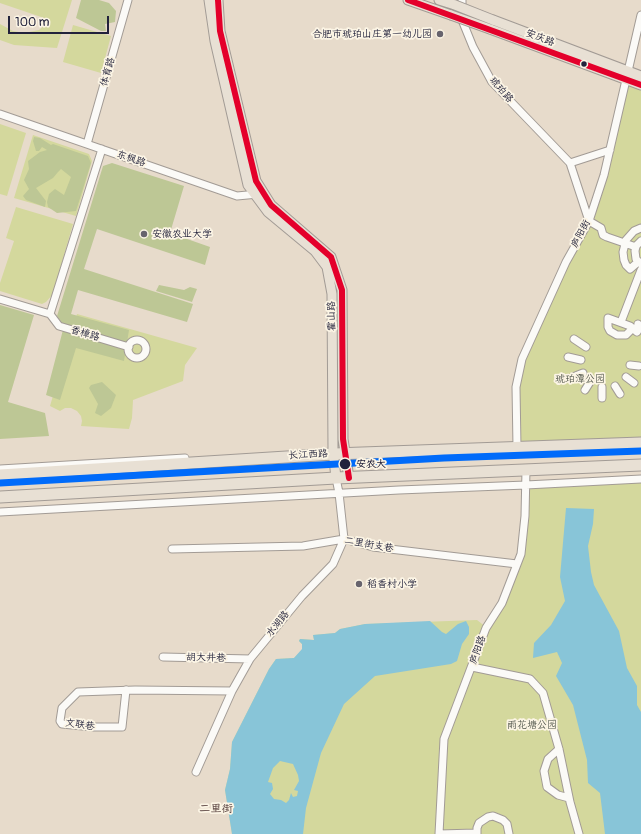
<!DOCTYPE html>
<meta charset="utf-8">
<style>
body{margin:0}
#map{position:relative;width:641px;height:834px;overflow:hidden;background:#e7dbcb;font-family:Pangolin,sans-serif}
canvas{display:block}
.scale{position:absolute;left:8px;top:16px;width:101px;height:18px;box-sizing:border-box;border:2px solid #22223b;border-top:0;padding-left:5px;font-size:12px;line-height:14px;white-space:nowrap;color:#22223b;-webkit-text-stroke:3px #fcf5e5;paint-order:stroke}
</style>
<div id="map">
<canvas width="641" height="834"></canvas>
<div class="scale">100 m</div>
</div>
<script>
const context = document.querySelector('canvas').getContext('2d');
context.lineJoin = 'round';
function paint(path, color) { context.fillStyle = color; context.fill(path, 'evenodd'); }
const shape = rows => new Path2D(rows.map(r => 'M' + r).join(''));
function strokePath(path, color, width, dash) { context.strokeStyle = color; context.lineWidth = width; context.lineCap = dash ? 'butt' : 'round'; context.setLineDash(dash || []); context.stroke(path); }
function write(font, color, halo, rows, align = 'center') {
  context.font = font + ' Pangolin,"LXGW WenKai TC",sans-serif'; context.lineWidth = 3.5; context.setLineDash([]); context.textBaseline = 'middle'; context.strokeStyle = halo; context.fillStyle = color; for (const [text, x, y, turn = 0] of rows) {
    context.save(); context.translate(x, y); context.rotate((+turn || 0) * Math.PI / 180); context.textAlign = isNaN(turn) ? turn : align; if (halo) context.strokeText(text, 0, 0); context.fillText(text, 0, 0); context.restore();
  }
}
paint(shape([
 [0,0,72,0,57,48,14,45,0,40,0,24,13,31,24,33,39,30,50,20,0,3],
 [73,25,111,36,101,73,63,62],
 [626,80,641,85,641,438,517,443,516,387,522,359,589,221],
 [0,124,26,133,7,196,0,194],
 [33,135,89,154,92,161,76,216,14,198],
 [16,207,73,224,53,294,46,302,42,304,0,291,0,283,14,241,6,238],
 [77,314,197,348,185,365,183,381,133,400,132,418,129,429,81,426,82,421,81,416,77,411,71,408,65,408,60,411,50,406],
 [641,479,641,834,232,834,225,790,230,769,232,742,269,669,276,659,294,658,302,650,302,644,299,641,300,639,314,640,313,635,335,633,340,629,365,624,477,620,486,627,502,603,521,554,526,485]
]), '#d4d89d');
paint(shape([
 [81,0,99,0,109,3,116,11,115,22,105,24,106,31,101,31,76,18],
 [34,137,40,138,51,145,53,144,88,156,91,163,76,211,57,213,48,207,47,202,49,194,55,189,64,195,71,177,61,169,58,172,53,178,36,188,46,201,45,207,26,200,23,196,29,189,24,180,29,169,28,161,40,152,47,150,42,147,39,151,36,151,33,141],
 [112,163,184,186,170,233,210,247,205,265,97,229,84,269,193,304,187,322,78,290,71,314,129,330,124,361,76,348,60,400,46,395,64,326,57,316,103,166],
 [159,285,184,290,190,287,197,289,192,302,156,291],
 [0,305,34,315,8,402,45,413,49,436,0,439],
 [102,382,116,395,111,408,101,416,95,413,98,404,89,388,91,385]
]), '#bdc795');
paint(shape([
 [566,508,594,509,593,524,588,546,591,572,594,585,619,631,627,668,637,686,637,705,641,712,641,834,605,834,600,793,588,783,587,760,573,705,556,676,562,663,557,652,533,658,534,643,551,625,565,601,560,577],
 [430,621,442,632,446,634,458,624,466,621,469,627,469,634,462,644,457,661,451,664,375,676,344,704,321,753,306,808,303,834,232,834,225,790,230,769,232,742,269,669,276,659,294,658,302,649,302,644,299,641,300,639,314,640,313,635,335,633,340,629,365,624],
 [280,761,293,764,298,775,299,781,294,790,298,791,297,796,293,797,291,793,289,800,286,803,281,800,274,799,270,794,273,789,272,783,268,782,273,768]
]), '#88c5d8');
const minor = shape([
 [462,0,462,20,473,47,492,82,570,163],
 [0,114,237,196,258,194],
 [87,144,128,0],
 [610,150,570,163,589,221,601,228,603,235,607,237,636,247],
 [638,262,630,269,626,265,624,260,623,252,626,240,634,231,641,228],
 [641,264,636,259,635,251,636,246,641,241],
 [0,299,50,314,59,326,129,347],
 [50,314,102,149],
 [621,322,641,270],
 [633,328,626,335,617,335,610,331,608,327,608,318,630,326,637,332,639,329,638,324],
 [574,339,586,347],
 '128 349a9 9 0 1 1 18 0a9 9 0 1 1-18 0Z',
 [568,357,581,360],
 [630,365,639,366],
 [573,377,583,373],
 [626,377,634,383],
 [615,386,620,394],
 [602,387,602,398],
 [585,390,590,382],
 [517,447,516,387,522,359,566,262,589,221,604,175,641,15],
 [0,469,185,458],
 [0,512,399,490,526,485,641,479],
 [172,549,303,546,344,539,373,547,517,564],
 [163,657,250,659],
 [472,667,530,679,543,693,559,749,570,802,579,834],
 [126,690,122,727,93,727,62,724,60,721,62,708,78,692,135,690,232,691],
 [559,749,548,759,544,771,547,787,558,795,569,798],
 [196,772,232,691,250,659,302,596,333,564,344,539,339,493,336,478],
 [439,834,444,739,486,628,502,603,521,554,525,516,526,470],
 [439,834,476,833],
 [477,834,477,828,479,823,488,817,493,816,503,820,507,824,509,834]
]);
const major = shape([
 [209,0,215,41,248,185,268,212,315,251,327,267,332,294,333,450,336,478],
 [218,0,220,31,256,181,271,205,331,257,342,290,343,439,349,478],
 [408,0,451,15],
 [439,0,455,5],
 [493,20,641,76],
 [490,29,641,85]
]);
const highway = shape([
 [0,475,334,454,641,443],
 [0,497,336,478,641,465]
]);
strokePath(minor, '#a29b95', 9);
strokePath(major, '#a29b95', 11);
strokePath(highway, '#a29b95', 13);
strokePath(minor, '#fbfaf7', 7);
strokePath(major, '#e8e0d4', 9);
strokePath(highway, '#e8e0d4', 11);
const majorBridge = shape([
 [455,5,493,20],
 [451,15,490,29]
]);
strokePath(majorBridge, '#a29b95', 11, []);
strokePath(majorBridge, '#e8e0d4', 9);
strokePath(shape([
 [218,0,220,31,256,181,271,205,331,257,342,290,343,439,349,478],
 [408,0,641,85]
]), '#e4002b', 6);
strokePath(shape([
 [0,483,444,458,641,451]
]), '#006bfa', 7);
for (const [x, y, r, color] of [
 [440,34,4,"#67636d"],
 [584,64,3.5,"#22223b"],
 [144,234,4,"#67636d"],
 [345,464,6,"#22223b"],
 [359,584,4,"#67636d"]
]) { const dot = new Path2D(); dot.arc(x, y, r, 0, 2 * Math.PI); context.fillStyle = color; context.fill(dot); strokePath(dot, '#fcf5e5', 1.5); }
write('10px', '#22223b', '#fcf5e5', [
 ["合肥市琥珀山庄第一幼儿园",432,34,"right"],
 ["安徽农业大学",152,234],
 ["稻香村小学",367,584]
], 'left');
write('10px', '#22223b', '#fcf5e5', [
 ["安庆路",540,38,21],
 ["体育路",108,72,-74],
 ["琥珀路",501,90,49],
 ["东枫路",131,159,19],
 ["庐阳街",581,234,-62],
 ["霍山路",332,316,-91],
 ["香樟路",85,334,16],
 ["长江西路",308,455,-3],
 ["二里街支巷",369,545,10],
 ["水湖路",278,624,-51],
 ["庐阳路",478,650,-70],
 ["胡大井巷",206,658,1],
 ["文联巷",80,725,8]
]);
write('10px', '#53584d', '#fcf5e5', [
 ["琥珀潭公园",580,379],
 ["雨花塘公园",532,725]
]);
write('bold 10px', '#22223b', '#fcf5e5', [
 ["安农大",356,464]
], 'left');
write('bold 11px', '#624c49', '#fcf5e5', [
 ["二里街",216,809]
]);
</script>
